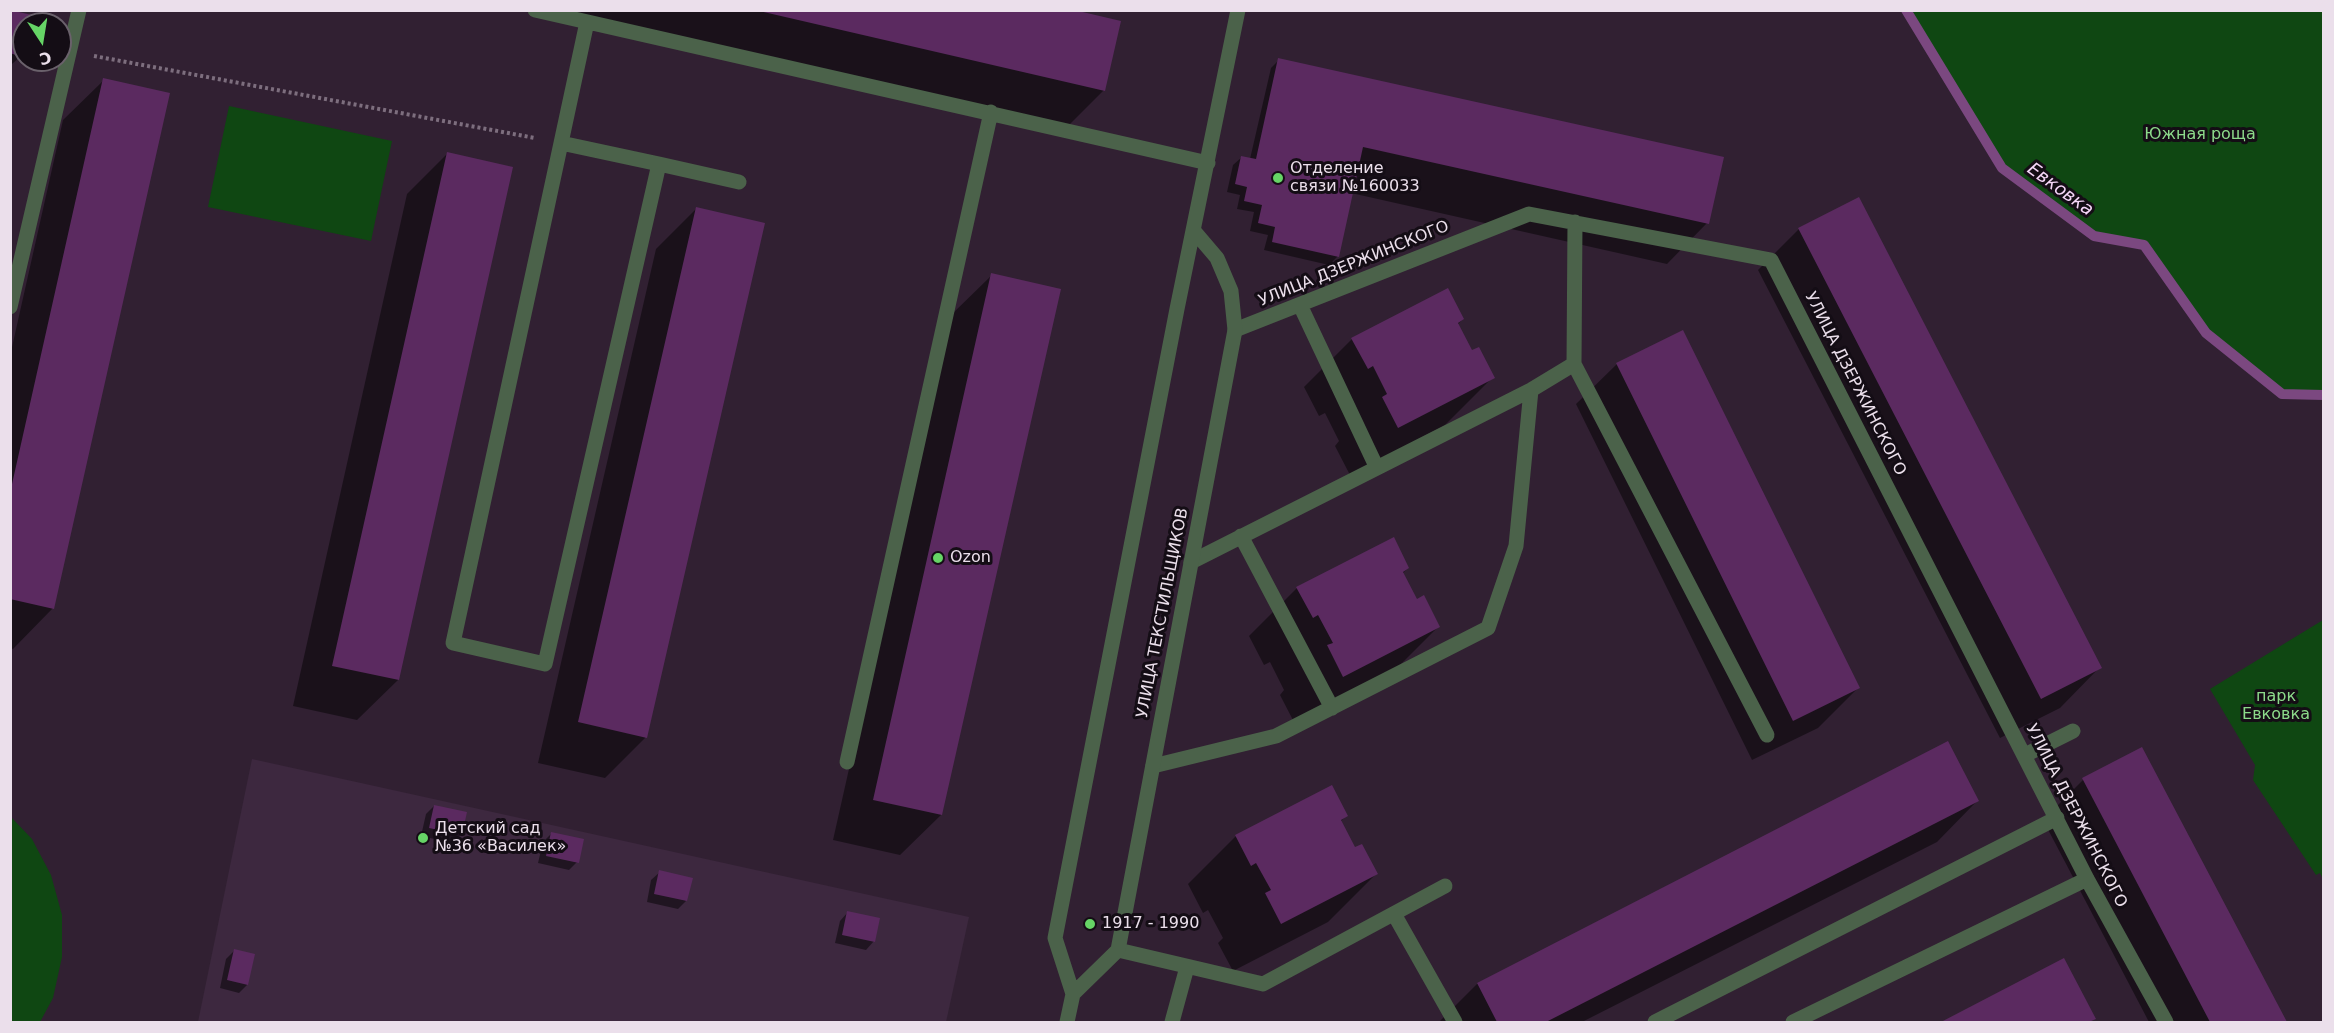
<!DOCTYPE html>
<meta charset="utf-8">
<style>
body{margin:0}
#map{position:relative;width:2334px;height:1033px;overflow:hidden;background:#312032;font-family:"DejaVu Sans",sans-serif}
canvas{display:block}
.frame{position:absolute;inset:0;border:12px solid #ebdfeb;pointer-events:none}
.north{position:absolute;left:12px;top:12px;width:60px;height:60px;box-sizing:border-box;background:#140d15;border:2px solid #6a616b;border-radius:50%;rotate:168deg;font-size:16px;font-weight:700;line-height:24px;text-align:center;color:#ebdfeb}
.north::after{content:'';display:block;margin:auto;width:21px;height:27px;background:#66d466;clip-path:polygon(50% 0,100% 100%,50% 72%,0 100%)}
</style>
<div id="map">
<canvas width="2334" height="1033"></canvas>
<div class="frame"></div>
<div class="north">С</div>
</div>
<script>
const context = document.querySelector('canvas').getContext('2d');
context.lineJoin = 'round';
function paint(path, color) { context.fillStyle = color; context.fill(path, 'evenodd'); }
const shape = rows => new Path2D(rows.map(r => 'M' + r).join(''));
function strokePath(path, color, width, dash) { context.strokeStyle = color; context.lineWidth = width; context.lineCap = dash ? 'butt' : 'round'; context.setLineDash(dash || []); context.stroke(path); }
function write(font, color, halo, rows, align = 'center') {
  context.font = font + ' "DejaVu Sans",sans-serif'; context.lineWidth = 6; context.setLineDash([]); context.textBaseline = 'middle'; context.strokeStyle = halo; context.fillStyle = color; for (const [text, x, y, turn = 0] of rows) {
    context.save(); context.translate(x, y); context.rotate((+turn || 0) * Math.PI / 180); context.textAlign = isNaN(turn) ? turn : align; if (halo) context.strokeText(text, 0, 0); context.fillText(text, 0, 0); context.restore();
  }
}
paint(shape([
 [252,759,969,917,946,1022,198,1022]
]), '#3d283f');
paint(shape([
 [1906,11,2323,11,2323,395,2282,394,2206,333,2144,245,2094,236,2002,168],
 [229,106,392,141,371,241,208,207],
 [2323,620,2323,879,2320,873,2316,875,2253,780,2255,765,2210,689],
 [10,816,32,839,51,875,62,915,62,957,53,998,40,1022,11,1022]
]), '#0f4712');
paint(shape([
 [535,10,1067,10,1104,90,1063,131],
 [10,11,28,24,24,24,21,56,12,64],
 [1279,60,1707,223,1667,264,1351,193,1337,257,1329,265,1264,250,1268,235,1250,231,1254,212,1237,209,1240,195,1227,192,1233,165,1242,157,1250,159,1271,68],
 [104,80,53,608,13,649,10,648,10,356,63,120],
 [447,154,398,680,357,720,293,706,407,194],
 [697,208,645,738,605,778,538,763,656,249],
 [1799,229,2100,667,2060,708,2000,738,1758,270],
 [992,275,941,815,900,855,833,840,951,315],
 [1463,319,1457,325,1471,352,1493,377,1445,425,1350,475,1335,446,1339,441,1325,413,1319,416,1304,387,1352,339],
 [1617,364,1858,688,1818,728,1752,760,1576,404],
 [1408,568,1402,574,1416,602,1438,627,1390,675,1295,724,1280,695,1284,690,1270,662,1264,665,1249,636,1297,588],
 [1948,743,1977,801,1937,842,1582,1022,1439,1022,1477,984],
 [2141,749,2285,1022,2149,1022,2043,820,2083,780],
 [434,806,460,835,452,843,421,836,426,814],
 [1346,816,1340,822,1355,849,1376,874,1328,922,1233,971,1218,943,1223,938,1208,910,1203,913,1188,884,1236,836],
 [551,834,577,862,569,870,538,863,543,842],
 [660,872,686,901,678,909,647,902,651,880],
 [848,912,874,941,866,950,835,943,840,921],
 [234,951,247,985,239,993,220,988,226,959],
 [2063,960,2094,1019,2090,1022,1944,1022]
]), '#0007');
strokePath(shape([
 [1906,10,2002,168,2094,236,2144,245,2206,333,2282,394,2324,395]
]), '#7b4880', 10);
paint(shape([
 [10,10,32,15,30,24,24,24,22,57,10,53],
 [755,10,1074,10,1121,21,1105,91],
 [1278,58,1724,157,1709,224,1363,147,1339,257,1272,242,1275,227,1258,223,1262,205,1244,201,1247,187,1235,184,1241,156,1256,159],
 [103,78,170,93,54,609,10,599,10,493],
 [447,152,513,167,399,680,332,666],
 [1859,197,2102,668,2041,699,1798,228],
 [696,207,765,223,647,738,578,722],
 [991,273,1061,289,942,815,873,800],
 [1448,288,1464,319,1458,323,1472,350,1479,347,1495,378,1398,428,1382,397,1387,394,1373,366,1368,369,1351,338],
 [1683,330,1860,688,1793,721,1616,363],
 [1394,537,1409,568,1403,572,1417,599,1424,595,1440,627,1343,677,1327,645,1333,643,1318,615,1313,618,1296,587],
 [1948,741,1979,801,1546,1022,1497,1022,1477,983],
 [2142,747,2287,1022,2210,1022,2082,778],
 [1332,785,1348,816,1341,820,1355,847,1362,844,1378,874,1281,924,1265,893,1271,890,1256,863,1251,866,1235,835],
 [434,805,467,812,462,835,429,828],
 [551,832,584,839,579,863,546,856],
 [659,870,693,878,687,901,654,894],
 [847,911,880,918,875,942,842,935],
 [234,949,255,954,248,985,227,980],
 [2064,958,2096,1019,2089,1022,1941,1022]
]), '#5b2a60');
strokePath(shape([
 [94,56,535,138]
]), '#7d6e7e', 4, [3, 3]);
strokePath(shape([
 [535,10,1208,163],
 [561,143,659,164,545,664,453,643,561,143,587,22],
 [659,164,739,182],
 [1575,222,1574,364,1767,735],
 [1300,305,1376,466],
 [10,307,79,10],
 [1235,330,1529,214,1771,260,2087,879,2166,1022],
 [1241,536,1332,708],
 [1191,562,1531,390,1574,364],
 [2025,755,2073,731],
 [847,762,991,112],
 [1153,766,1276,736,1488,628,1516,546,1531,390],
 [1394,914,1455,1022],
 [1118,950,1263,984,1445,886],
 [1172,1022,1187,967],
 [1655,1022,2057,818],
 [1793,1022,2087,879]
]), '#4b624a', 15);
strokePath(shape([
 [1073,994,1118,950,1235,330,1231,291,1217,258,1194,231],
 [1067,1022,1073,994,1055,938,1177,309,1238,10]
]), '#4b624a', 15);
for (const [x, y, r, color] of [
 [1278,178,6,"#66d466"],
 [938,558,6,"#66d466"],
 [423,838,6,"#66d466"],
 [1090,924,6,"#66d466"]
]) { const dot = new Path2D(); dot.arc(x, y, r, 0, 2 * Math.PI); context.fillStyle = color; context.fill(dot); strokePath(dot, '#140d15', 2); }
write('16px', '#8cda8a', '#140d15', [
 ["Южная роща",2200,135],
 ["парк",2276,697],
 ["Евковка",2276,715]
]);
write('16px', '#ebdfeb', '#140d15', [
 ["Отделение",1290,169],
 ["связи №160033",1290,187],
 ["Ozon",950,558],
 ["Детский сад",435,829],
 ["№36 «Василек»",435,847],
 ["1917 - 1990",1102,924]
], 'left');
write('16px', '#ebdfeb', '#140d15', [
 ["УЛИЦА ДЗЕРЖИНСКОГО",1354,264,-22],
 ["УЛИЦА ДЗЕРЖИНСКОГО",1855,384,63],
 ["УЛИЦА ТЕКСТИЛЬЩИКОВ",1163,613,-79],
 ["УЛИЦА ДЗЕРЖИНСКОГО",2076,816,63]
]);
write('italic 18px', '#f5d7f8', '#140d15', [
 ["Евковка",2060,190,36]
]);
</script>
